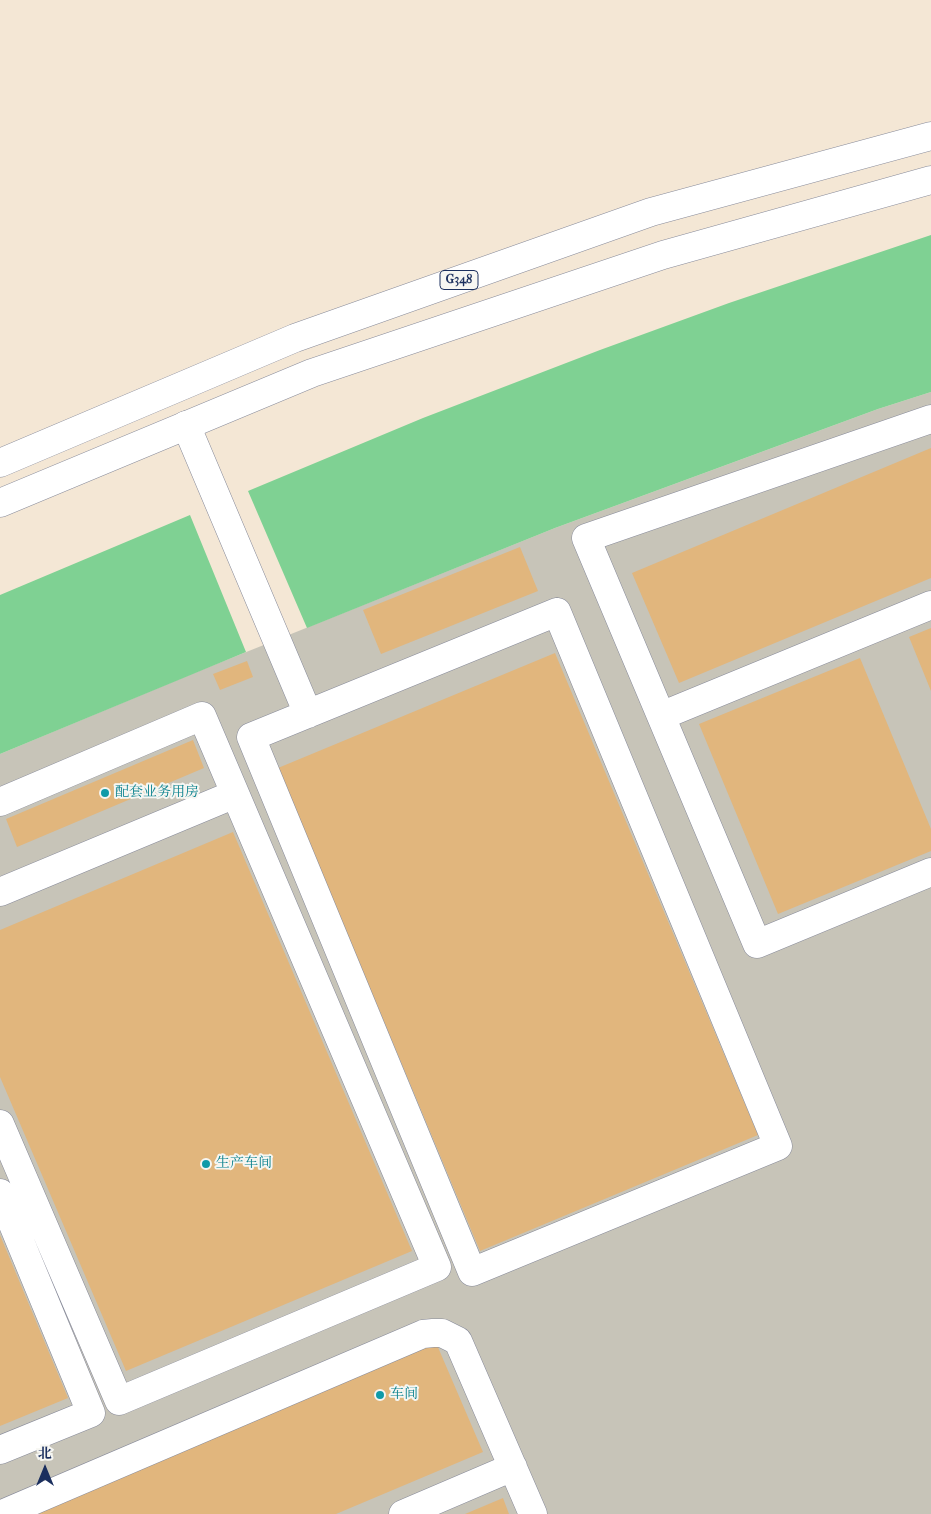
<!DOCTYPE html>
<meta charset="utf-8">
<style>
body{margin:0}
#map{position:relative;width:931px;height:1514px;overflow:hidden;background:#f4e7d5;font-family:"IM FELL French Canon","Noto Serif SC",serif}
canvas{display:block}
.north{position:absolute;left:20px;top:1444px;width:50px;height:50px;-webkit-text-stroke:4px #f6f6f2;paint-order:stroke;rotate:0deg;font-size:14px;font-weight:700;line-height:20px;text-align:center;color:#1b2f5e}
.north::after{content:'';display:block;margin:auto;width:18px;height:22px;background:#1b2f5e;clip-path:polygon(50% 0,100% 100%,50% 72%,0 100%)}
</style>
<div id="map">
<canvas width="931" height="1514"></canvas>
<div class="north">北</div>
</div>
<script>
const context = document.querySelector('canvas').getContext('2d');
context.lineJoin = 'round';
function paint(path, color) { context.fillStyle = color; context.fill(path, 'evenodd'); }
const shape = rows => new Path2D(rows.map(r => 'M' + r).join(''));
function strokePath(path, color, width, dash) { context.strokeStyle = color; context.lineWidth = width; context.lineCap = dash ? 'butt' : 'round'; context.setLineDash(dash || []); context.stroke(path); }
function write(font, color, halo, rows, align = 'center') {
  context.font = font + ' "IM FELL French Canon","Noto Serif SC",serif'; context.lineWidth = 4; context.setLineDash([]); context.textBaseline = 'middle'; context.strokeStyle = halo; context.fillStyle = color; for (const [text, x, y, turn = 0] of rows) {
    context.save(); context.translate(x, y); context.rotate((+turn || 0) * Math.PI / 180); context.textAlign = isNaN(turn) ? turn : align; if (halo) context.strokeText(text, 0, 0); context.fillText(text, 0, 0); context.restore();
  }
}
paint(shape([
 [931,392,931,1514,0,1514,0,754,194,673,555,528,878,409]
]), '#c7c4b8');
paint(shape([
 [931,235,931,392,878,409,555,528,307,628,248,491,423,418,600,350,729,303],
 [190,515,246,652,0,754,0,595]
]), '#7fd193');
paint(shape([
 [931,448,931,578,679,683,632,573],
 [520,547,538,591,381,654,363,610],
 [931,628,931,691,909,637],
 [555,653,758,1135,480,1251,278,768],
 [860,658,931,829,931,851,778,914,699,724],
 [247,661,253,677,220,690,213,674],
 [193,740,204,768,17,847,6,819],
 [233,832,412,1251,126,1371,0,1077,0,930],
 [0,1235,68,1398,0,1426],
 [434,1338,483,1452,336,1514,20,1514],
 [503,1498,509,1514,465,1514]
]), '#e1b67d');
const minor = shape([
 [931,419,586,538,757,944,931,872],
 [186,425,308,714],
 [557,612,778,1146,472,1272,251,737,557,612],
 [661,716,931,605],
 [0,802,202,716,437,1267,119,1401,0,1124],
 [0,892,235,794],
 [0,1193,91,1413,0,1450],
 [2,1514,423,1334,433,1333,442,1333,458,1341,533,1514],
 [403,1514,513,1467]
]);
const highway = shape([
 [0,463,295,338,651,212,931,136],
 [0,503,312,373,663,255,931,180]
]);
strokePath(minor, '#888b9a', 29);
strokePath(highway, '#888b9a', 29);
strokePath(minor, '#fff', 28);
strokePath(highway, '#fff', 28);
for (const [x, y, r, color] of [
 [105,793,5,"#0f9aa8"],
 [206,1164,5,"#0f9aa8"],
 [380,1395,5,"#0f9aa8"]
]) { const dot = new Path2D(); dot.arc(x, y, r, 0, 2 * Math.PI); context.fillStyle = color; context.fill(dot); strokePath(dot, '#f6f6f2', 2); }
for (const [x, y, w] of [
 [459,280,38]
]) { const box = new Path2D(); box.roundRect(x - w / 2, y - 9.5, w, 19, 4); context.fillStyle = '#f6f6f2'; context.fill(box); strokePath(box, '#1b2f5e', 1); }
write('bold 12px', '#1b2f5e', null, [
 ["G348",459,280]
]);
write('14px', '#0d838f', '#f6f6f2', [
 ["配套业务用房",115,793],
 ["生产车间",216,1164],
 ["车间",390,1395]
], 'left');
</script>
